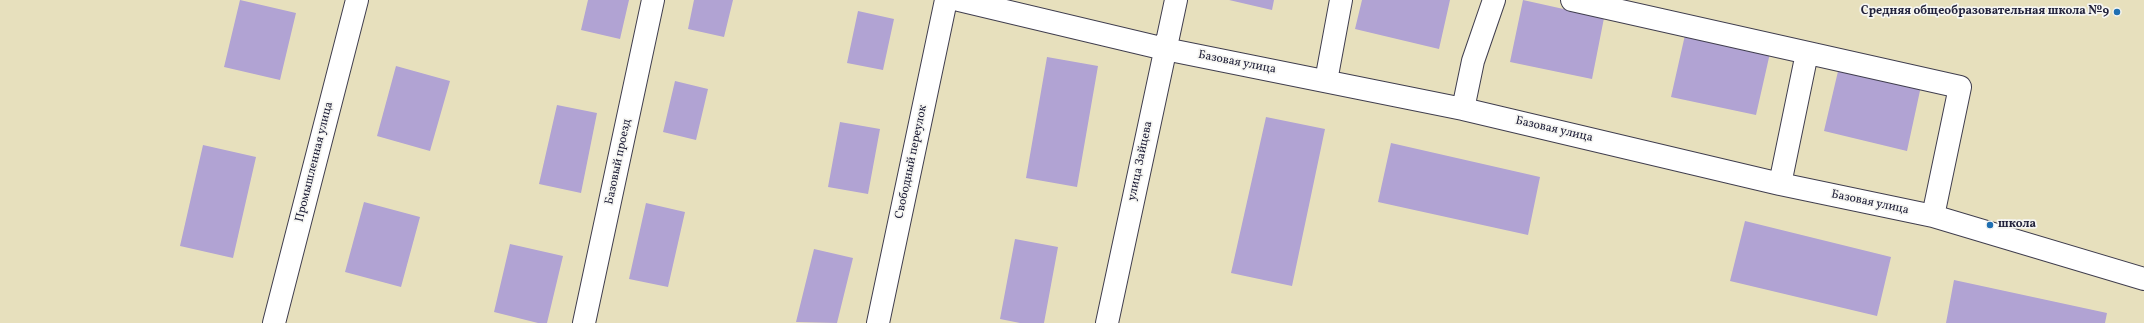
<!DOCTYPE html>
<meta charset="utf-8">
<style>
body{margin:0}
canvas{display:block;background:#e7e0bd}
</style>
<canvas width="2144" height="323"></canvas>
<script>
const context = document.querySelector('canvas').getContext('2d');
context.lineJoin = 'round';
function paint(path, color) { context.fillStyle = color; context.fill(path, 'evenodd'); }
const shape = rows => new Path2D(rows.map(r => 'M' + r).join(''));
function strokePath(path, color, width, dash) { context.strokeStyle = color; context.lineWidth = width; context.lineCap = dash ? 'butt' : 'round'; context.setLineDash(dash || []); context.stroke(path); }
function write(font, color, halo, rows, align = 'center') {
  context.font = font + ' Vollkorn,serif'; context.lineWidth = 3.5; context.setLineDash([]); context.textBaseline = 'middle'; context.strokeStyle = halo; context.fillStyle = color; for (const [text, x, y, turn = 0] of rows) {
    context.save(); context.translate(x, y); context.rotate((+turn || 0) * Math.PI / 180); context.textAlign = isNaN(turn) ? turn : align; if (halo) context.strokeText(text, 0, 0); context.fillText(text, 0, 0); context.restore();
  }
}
paint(shape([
 [240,0,296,13,280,80,224,67],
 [588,0,629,0,620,39,581,30],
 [694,0,733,0,724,37,688,29],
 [1229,0,1274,0,1272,10],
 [1362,0,1450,0,1439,49,1355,29],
 [1523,0,1604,18,1592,79,1510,62],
 [858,11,894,19,883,70,847,63],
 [1685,35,1770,53,1756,115,1671,97],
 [1047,57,1098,66,1077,187,1026,178],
 [396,66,450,81,430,151,377,136],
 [1839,67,1921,86,1907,151,1824,131],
 [675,81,708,89,696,140,663,132],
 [557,105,597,113,581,193,539,184],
 [1266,117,1325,129,1292,286,1231,273],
 [840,122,880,129,868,194,828,187],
 [1391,143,1540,177,1528,235,1378,202],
 [203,145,256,157,233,258,180,246],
 [364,202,420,217,401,287,345,272],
 [646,203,685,212,668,287,629,279],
 [1745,221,1891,257,1877,316,1730,281],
 [1015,239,1058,247,1044,323,1020,323,1000,319],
 [510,244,563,256,547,323,538,323,494,312],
 [814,249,853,258,837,323,796,322],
 [1954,280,2107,313,2105,323,1946,323]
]), '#b1a3d3');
const minor = shape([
 [959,0,1165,49,1463,109,1780,184,1933,216,2144,279],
 [1572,0,1960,87,1933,216],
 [1326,81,1341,0],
 [1463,109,1473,61,1494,0],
 [1780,184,1807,53],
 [274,323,357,0],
 [584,323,653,0],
 [878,323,946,0],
 [1107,323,1176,0]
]);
strokePath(minor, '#403e4e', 24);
strokePath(minor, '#fff', 22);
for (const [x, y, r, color] of [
 [2117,12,4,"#1f6fb2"],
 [1990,225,4,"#1f6fb2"]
]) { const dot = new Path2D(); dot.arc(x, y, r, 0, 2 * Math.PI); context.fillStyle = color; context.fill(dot); strokePath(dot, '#f6f6f2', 1.5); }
write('bold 12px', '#22223b', '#f6f6f2', [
 ["Средняя общеобразовательная школа №9",2109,12],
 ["школа",1998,225,"left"]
], 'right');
write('12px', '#22223b', '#f6f6f2', [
 ["Базовая улица",1237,63,11],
 ["Базовая улица",1554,130,13],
 ["улица Зайцева",1141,161,-78],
 ["Промышленная улица",315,162,-76],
 ["Базовый проезд",619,162,-78],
 ["Свободный переулок",912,162,-78],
 ["Базовая улица",1870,203,12]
]);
</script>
